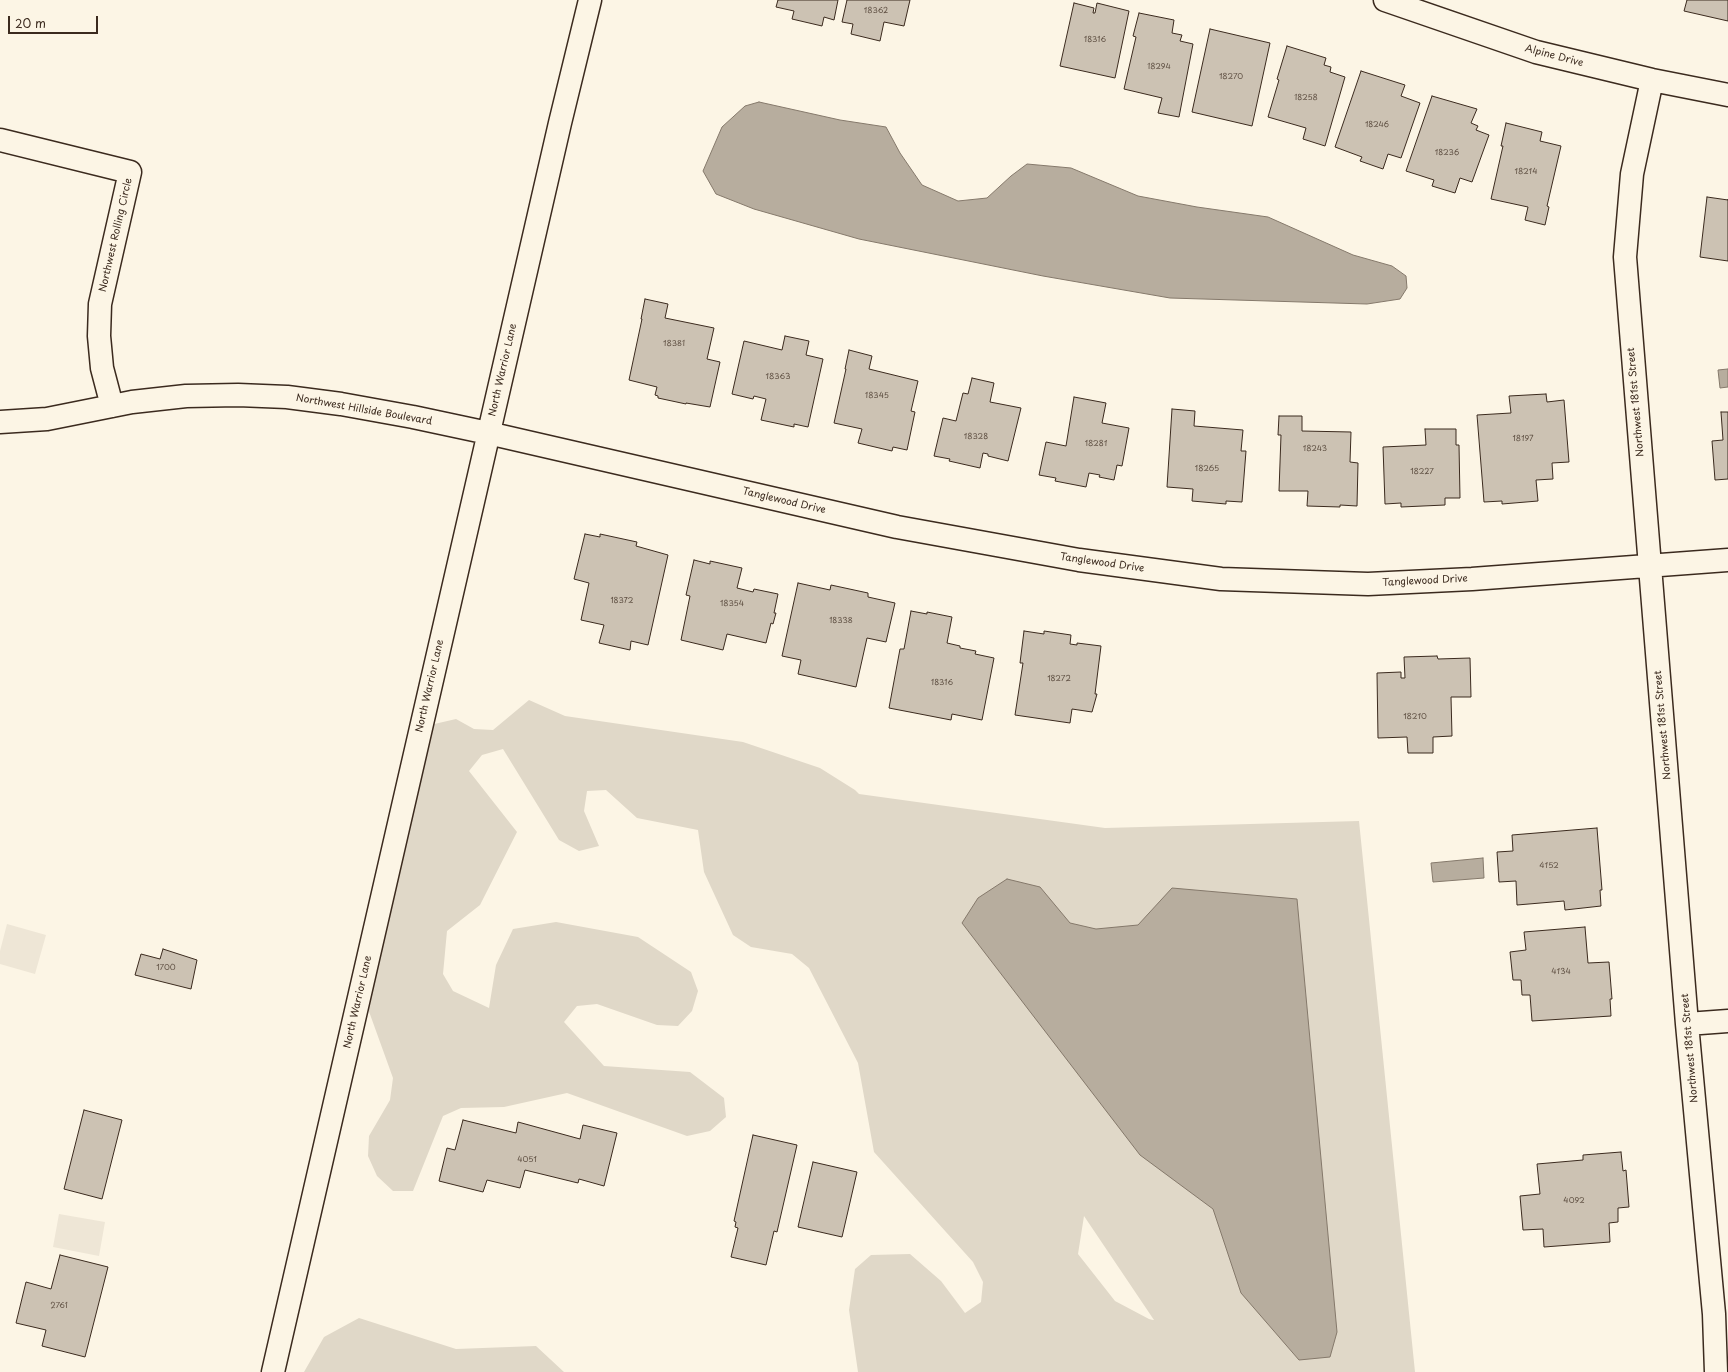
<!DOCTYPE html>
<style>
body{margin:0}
#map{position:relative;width:1728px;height:1372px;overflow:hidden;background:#fcf5e5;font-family:"Playpen Sans",sans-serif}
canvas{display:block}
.scale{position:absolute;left:8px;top:16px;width:90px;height:18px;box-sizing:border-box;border:2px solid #3b2a1e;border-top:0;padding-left:5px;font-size:12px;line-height:14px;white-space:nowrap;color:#3b2a1e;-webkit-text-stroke:3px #fcf5e5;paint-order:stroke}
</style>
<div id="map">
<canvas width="1728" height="1372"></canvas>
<div class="scale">20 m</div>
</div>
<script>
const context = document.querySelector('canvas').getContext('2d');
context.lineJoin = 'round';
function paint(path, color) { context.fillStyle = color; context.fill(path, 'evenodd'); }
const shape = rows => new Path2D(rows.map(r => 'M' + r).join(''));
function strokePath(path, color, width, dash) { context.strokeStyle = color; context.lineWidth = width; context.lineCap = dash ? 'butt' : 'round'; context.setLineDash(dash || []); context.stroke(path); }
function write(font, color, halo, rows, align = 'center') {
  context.font = font + ' "Playpen Sans",sans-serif'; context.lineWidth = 4; context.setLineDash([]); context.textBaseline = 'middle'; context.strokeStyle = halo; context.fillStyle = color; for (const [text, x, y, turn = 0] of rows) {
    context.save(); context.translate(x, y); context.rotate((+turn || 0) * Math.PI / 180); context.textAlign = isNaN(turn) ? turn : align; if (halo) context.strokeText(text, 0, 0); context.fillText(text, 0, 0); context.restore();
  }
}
paint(shape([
 [7,924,46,935,35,974,0,964,0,951],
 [59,1214,105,1222,99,1256,53,1247]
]), '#eee6d6');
paint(shape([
 [529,700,565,716,743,742,820,768,855,790,859,794,1105,828,1359,821,1415,1372,858,1372,849,1310,855,1269,871,1255,910,1254,941,1281,965,1313,981,1302,983,1282,973,1262,874,1152,858,1063,809,968,792,954,751,947,733,935,704,872,698,830,637,818,606,790,587,791,584,811,599,846,579,851,559,840,503,749,482,755,469,771,517,832,480,905,447,931,443,974,453,991,489,1008,496,965,513,929,556,922,638,937,691,972,698,991,692,1011,678,1026,657,1025,597,1004,577,1006,564,1022,604,1066,690,1072,724,1098,726,1117,710,1131,687,1136,567,1093,504,1107,461,1108,443,1116,413,1191,393,1191,377,1176,368,1156,369,1136,390,1100,393,1078,367,1006,430,725,456,719,474,729,493,730],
 [1084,1216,1154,1320,1153,1320,1149,1319,1115,1301,1078,1254],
 [359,1318,456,1349,536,1346,564,1372,304,1372,324,1337]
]), '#e0d8c8');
const water = shape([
 [759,102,840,120,886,127,900,153,922,185,958,201,987,198,1011,176,1027,164,1071,168,1138,196,1197,207,1268,217,1353,255,1392,266,1406,276,1407,288,1400,299,1367,304,1170,298,1043,276,859,239,754,209,716,194,703,171,722,127,745,106,759,102],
 [1728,369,1728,387,1720,388,1718,370,1728,369],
 [1483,858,1484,878,1433,882,1431,863,1483,858],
 [1007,879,1040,887,1070,923,1096,929,1138,925,1172,888,1297,899,1337,1332,1330,1357,1299,1360,1241,1293,1213,1209,1140,1155,962,923,978,898,1007,879]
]);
paint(water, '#b7ad9e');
strokePath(water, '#85796b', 1);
const building = shape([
 [778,0,838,0,834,20,824,17,822,26,792,19,794,11,776,7,778,0],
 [847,0,910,0,904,26,884,22,880,41,851,34,853,24,842,22,847,0],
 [1687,0,1728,0,1728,21,1684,11,1687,0],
 [1074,3,1094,8,1093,13,1095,13,1097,3,1129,11,1115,78,1060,66,1074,3],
 [1139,13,1174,20,1172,33,1182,35,1180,41,1193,44,1179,117,1158,113,1162,98,1124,89,1136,37,1133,36,1139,13],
 [1210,29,1270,43,1252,126,1192,112,1210,29],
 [1287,46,1326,58,1324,65,1331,67,1330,72,1345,77,1325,146,1303,139,1306,128,1268,117,1279,80,1277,79,1287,46],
 [1361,71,1405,85,1401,96,1420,103,1401,158,1388,154,1383,169,1360,161,1362,157,1335,147,1361,71],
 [1432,96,1477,109,1471,123,1478,126,1476,130,1489,135,1472,182,1460,178,1455,193,1432,186,1434,180,1406,171,1432,96],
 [1506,123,1542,132,1540,141,1561,146,1547,206,1549,207,1545,225,1525,220,1528,207,1491,199,1503,146,1501,146,1506,123],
 [1707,197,1728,200,1728,199,1728,261,1700,257,1707,197],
 [645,299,668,304,665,318,714,328,707,359,720,362,710,407,686,403,686,404,658,398,658,396,655,395,657,387,629,380,642,319,641,319,645,299],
 [785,336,809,341,806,355,823,359,808,427,794,424,794,427,761,420,766,399,754,396,753,399,732,394,744,341,782,350,785,336],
 [849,350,872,356,869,369,918,381,911,411,915,412,907,450,893,447,892,451,858,443,862,429,834,423,846,369,845,369,849,350],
 [972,378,994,383,990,402,1021,408,1008,461,988,456,988,454,983,453,980,468,949,461,950,459,934,456,943,418,956,421,963,393,968,394,972,378],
 [1546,394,1547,402,1564,400,1569,462,1552,463,1553,479,1536,480,1538,501,1502,504,1502,501,1484,502,1477,415,1511,413,1509,396,1546,394],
 [1074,397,1106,403,1102,423,1129,428,1122,466,1117,465,1114,480,1099,477,1100,475,1089,473,1086,487,1055,481,1056,478,1039,475,1046,442,1066,446,1074,397],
 [1172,409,1195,411,1194,426,1243,430,1241,451,1246,451,1242,502,1226,501,1226,504,1192,501,1193,489,1167,487,1172,409],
 [1721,412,1728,412,1728,479,1715,480,1712,441,1723,440,1721,412],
 [1279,416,1302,416,1302,431,1351,432,1350,462,1358,463,1357,506,1340,505,1340,507,1307,506,1308,491,1279,491,1281,435,1278,435,1279,416],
 [1425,429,1456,429,1456,445,1459,445,1460,498,1445,498,1445,505,1401,507,1401,503,1385,504,1383,447,1426,445,1425,429],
 [585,534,600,537,600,534,637,542,636,546,668,555,648,645,631,641,630,650,599,643,604,625,581,620,589,583,574,579,585,534],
 [694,560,710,564,710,561,742,568,737,588,753,592,754,589,778,594,774,613,776,613,773,624,771,623,766,643,727,634,723,650,681,640,690,596,686,595,694,560],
 [798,583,830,590,831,585,868,593,868,597,895,603,886,642,867,638,856,687,798,674,801,660,782,656,798,583],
 [911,611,927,614,927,612,952,617,947,643,960,646,960,648,976,651,975,654,994,658,982,720,952,714,951,720,889,708,900,649,904,649,911,611],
 [1024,631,1044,634,1044,631,1071,635,1070,644,1077,645,1077,643,1101,646,1095,694,1097,694,1092,712,1072,709,1070,723,1015,715,1023,663,1020,663,1024,631],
 [1437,656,1438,659,1470,658,1471,697,1451,697,1452,736,1433,737,1433,753,1408,753,1407,737,1378,738,1377,673,1401,672,1401,678,1405,678,1404,657,1437,656],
 [1597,828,1602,890,1600,890,1601,906,1565,910,1564,901,1517,905,1516,881,1499,882,1497,852,1513,851,1512,835,1597,828],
 [1585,927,1588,963,1609,962,1612,999,1610,999,1611,1016,1532,1021,1530,995,1522,995,1521,980,1513,980,1510,952,1526,950,1524,932,1585,927],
 [163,949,197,960,191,989,135,975,141,954,160,959,163,949],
 [84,1110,122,1120,102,1199,64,1189,84,1110],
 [463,1120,516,1133,518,1122,580,1139,583,1125,617,1133,604,1186,579,1179,578,1183,525,1170,520,1188,487,1180,483,1192,439,1181,447,1148,455,1150,463,1120],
 [753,1135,797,1145,777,1232,774,1231,766,1265,731,1257,738,1228,735,1227,736,1222,734,1221,753,1135],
 [1621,1152,1623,1171,1626,1170,1629,1207,1618,1208,1618,1222,1609,1223,1610,1242,1544,1247,1543,1229,1523,1230,1520,1196,1540,1194,1537,1164,1583,1160,1583,1155,1621,1152],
 [813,1162,857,1172,842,1237,798,1227,813,1162],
 [60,1255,108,1267,85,1357,42,1346,46,1330,16,1323,26,1282,51,1289,60,1255]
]);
paint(building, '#ccc2b3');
strokePath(building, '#3b2a1e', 1);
const minor = shape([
 [1385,0,1536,52,1652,80,1728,95],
 [1652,80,1632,174,1625,257,1687,1024,1714,1314,1716,1372],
 [0,140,130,172,100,304,99,336,102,368,112,406],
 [0,422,47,419,132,402,186,396,238,395,287,397,341,404,413,417,488,433,897,527,1079,560,1221,579,1368,584,1472,579,1728,560],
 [1687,1024,1728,1021],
 [273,1372,560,123,590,0]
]);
strokePath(minor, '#3b2a1e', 25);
strokePath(minor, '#fcf5e5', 22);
write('8px', '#5f5043', null, [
 ["18362",876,11],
 ["18316",1095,40],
 ["18294",1159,67],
 ["18270",1231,77],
 ["18258",1306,98],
 ["18246",1377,125],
 ["18236",1447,153],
 ["18214",1526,172],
 ["18381",674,344],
 ["18363",778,377],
 ["18345",877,396],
 ["18328",976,437],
 ["18197",1523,439],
 ["18281",1096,444],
 ["18243",1315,449],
 ["18265",1207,469],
 ["18227",1422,472],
 ["18372",622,601],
 ["18354",732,604],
 ["18338",841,621],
 ["18272",1059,679],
 ["18316",942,683],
 ["18210",1415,717],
 ["4152",1549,866],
 ["1700",166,968],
 ["4134",1561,972],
 ["4051",527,1160],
 ["4092",1574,1201],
 ["2761",59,1306]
]);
write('10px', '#3b2a1e', '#fcf5e5', [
 ["Alpine Drive",1554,56,15],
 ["Northwest Rolling Circle",116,235,-77],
 ["North Warrior Lane",503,370,-77],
 ["Northwest 181st Street",1636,402,-95],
 ["Northwest Hillside Boulevard",364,410,10],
 ["Tanglewood Drive",784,501,13],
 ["Tanglewood Drive",1102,563,8],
 ["Tanglewood Drive",1425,581,-3],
 ["North Warrior Lane",430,686,-77],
 ["Northwest 181st Street",1663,725,-95],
 ["North Warrior Lane",358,1002,-77],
 ["Northwest 181st Street",1690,1048,-95]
]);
</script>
